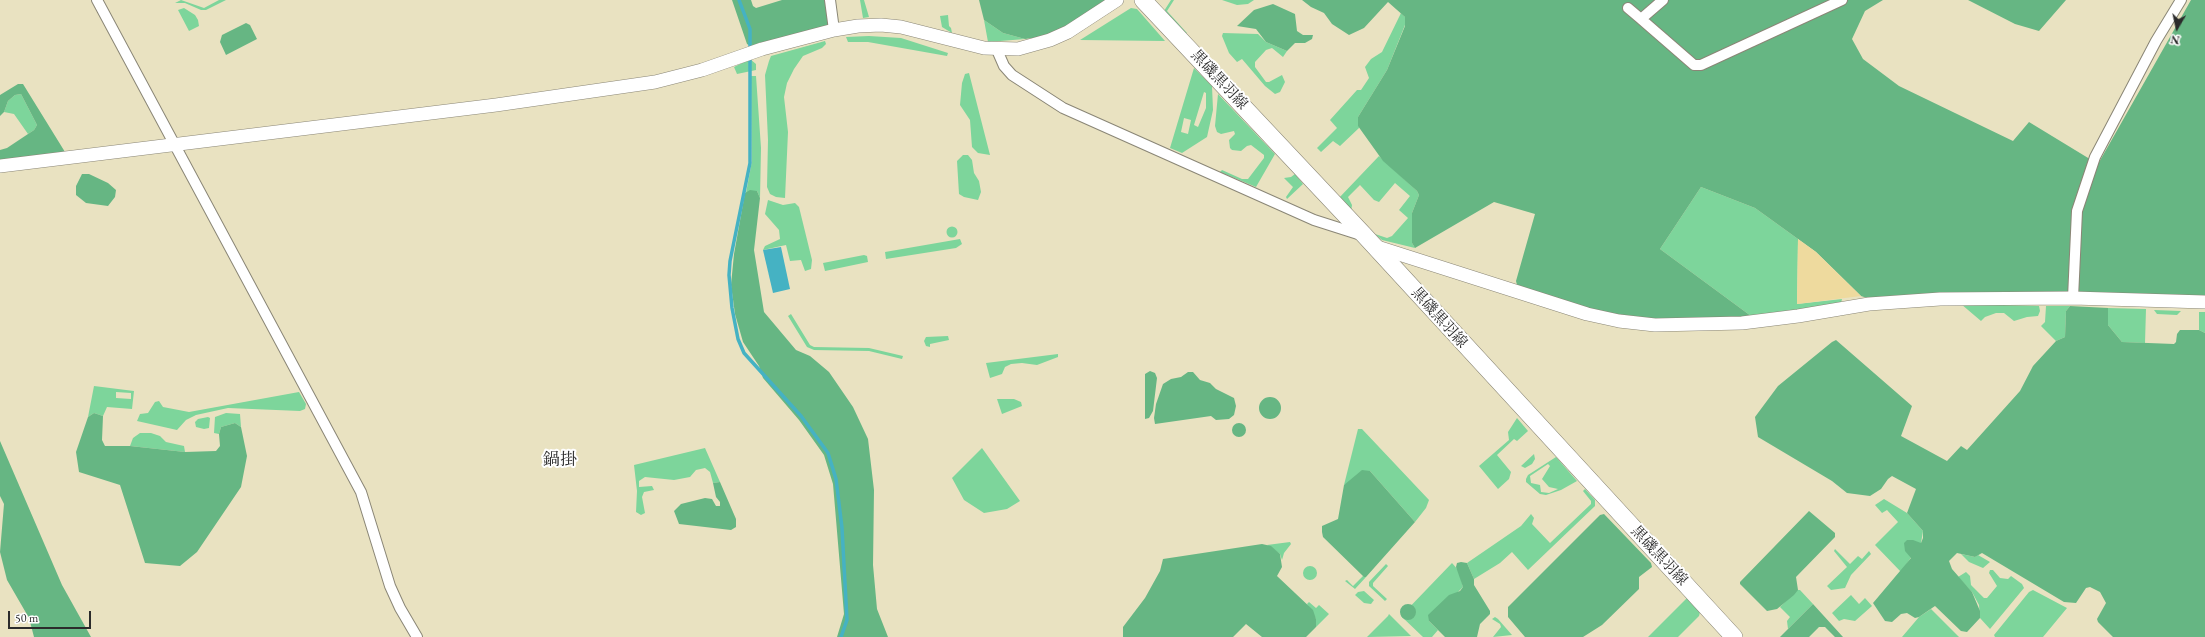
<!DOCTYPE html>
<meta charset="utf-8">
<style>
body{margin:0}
#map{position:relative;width:2205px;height:637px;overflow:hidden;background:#e9e2c1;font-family:"EB Garamond",serif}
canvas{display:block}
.north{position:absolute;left:2157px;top:8px;width:40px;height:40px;-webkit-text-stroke:3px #fff;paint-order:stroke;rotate:189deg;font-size:11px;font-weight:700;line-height:16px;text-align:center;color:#2b2b2b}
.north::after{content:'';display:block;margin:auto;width:14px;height:18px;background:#2b2b2b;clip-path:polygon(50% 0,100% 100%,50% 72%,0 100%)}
.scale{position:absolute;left:8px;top:611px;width:83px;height:18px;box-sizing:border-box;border:2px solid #2b2b2b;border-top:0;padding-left:5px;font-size:12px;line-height:14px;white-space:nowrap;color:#2b2b2b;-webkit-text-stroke:3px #fff;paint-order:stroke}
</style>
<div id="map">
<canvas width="2205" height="637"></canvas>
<div class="north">N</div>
<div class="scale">50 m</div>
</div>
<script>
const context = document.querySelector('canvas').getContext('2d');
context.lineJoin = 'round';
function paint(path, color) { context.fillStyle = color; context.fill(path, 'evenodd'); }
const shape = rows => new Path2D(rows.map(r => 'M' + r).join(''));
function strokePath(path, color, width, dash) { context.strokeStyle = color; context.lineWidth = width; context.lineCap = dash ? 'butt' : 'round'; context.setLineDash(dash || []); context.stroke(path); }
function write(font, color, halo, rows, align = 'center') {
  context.font = font + ' "EB Garamond","Noto Serif JP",serif'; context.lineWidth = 4; context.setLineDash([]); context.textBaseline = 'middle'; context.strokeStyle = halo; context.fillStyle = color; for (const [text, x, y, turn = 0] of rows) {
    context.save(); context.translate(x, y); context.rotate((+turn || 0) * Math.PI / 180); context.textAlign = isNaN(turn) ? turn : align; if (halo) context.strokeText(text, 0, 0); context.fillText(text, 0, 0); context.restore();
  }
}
paint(shape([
 [181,0,204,8,219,0,226,0,206,10,201,10,185,3,175,3],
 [860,0,864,0,869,17,863,18],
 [1171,0,1174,0,1167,11,1187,33,1185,34,1164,11],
 [1222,0,1254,0,1248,4,1237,5],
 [184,8,195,15,198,20,199,26,189,31,178,10],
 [1131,8,1137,9,1165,41,1080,40],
 [1401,13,1405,17,1405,25,1387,70,1358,117,1359,128,1340,146,1333,141,1321,152,1317,148,1337,128,1330,120,1357,90,1361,90,1369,78,1365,67,1371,59,1382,52],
 [948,15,949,26,951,28,952,33,942,27,940,16],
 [984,20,1003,33,1025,39,988,42],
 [1223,33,1258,34,1266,42,1287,51,1283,57,1272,48,1266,50,1255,62,1255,67,1266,82,1269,82,1282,75,1285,82,1280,92,1275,94,1265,86,1242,59,1237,62,1229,53,1222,36],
 [869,36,901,38,948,53,947,56,868,42,848,42,846,37],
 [825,41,826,44,822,48,803,56,794,69,787,83,784,97,788,132,785,198,776,197,770,194,767,187,768,140,765,75,769,61,771,56],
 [750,59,756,64,756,70,737,74,734,67],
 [1194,68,1212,86,1213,110,1207,137,1182,153,1170,148],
 [1204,92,1206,93,1206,108,1198,127,1194,125],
 [1184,118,1191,120,1188,134,1181,132],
 [969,73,990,155,978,153,972,147,970,120,960,105,962,83,965,74],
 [751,76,756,76,761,148,760,198,757,191,746,193,752,161],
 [21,94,37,125,34,130,28,134,14,114,4,112,8,101,15,95],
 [1218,94,1275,154,1256,187,1220,172,1222,170,1242,179,1248,179,1264,158,1264,155,1251,145,1247,146,1241,151,1232,150,1230,148,1229,140,1235,134,1234,131,1221,134,1217,132,1215,126],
 [963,155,968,155,972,160,974,173,979,181,981,192,978,200,964,197,959,194,957,161],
 [1379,156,1417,191,1419,195,1412,213,1412,243,1415,248,1382,240,1375,234,1387,238,1392,236,1408,218,1399,210,1410,196,1395,183,1379,202,1374,200,1360,185,1348,197,1352,205,1351,212,1338,199],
 [1295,174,1303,184,1287,199,1286,197,1293,187,1284,178,1291,177],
 [1701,187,1755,208,1798,239,1797,304,1842,299,1841,303,1801,310,1751,316,1660,249],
 [768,200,783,205,795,203,799,207,812,260,811,269,805,271,801,260,790,261,786,245,763,250,765,246,780,239,779,230,765,214],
 '946.5 232a5.5 5.5 0 1 1 11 0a5.5 5.5 0 1 1-11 0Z',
 [960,239,962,244,956,248,886,259,885,252],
 [864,255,867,256,868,262,825,271,823,263],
 [1961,304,2039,306,2040,311,2038,316,2027,317,2014,321,2004,313,1996,313,1985,317,1981,321],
 [2046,306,2070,306,2066,311,2065,337,2056,341,2041,326,2045,322],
 [2108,308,2146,309,2145,343,2122,342,2108,325],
 [2154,310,2181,311,2177,315,2157,314],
 [2199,312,2205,312,2205,333,2199,330],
 [791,314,810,345,814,347,869,348,903,356,902,359,869,351,814,350,807,347,788,316],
 [948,336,949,340,930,344,930,347,926,346,924,341,926,337],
 [1058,354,1058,357,1037,365,1022,363,1011,364,1005,367,1002,374,990,378,986,363],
 [94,386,134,391,132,409,107,407,103,416,94,413,88,417],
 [116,392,131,393,131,399,116,398],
 [299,392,306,404,305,409,300,411,228,408,196,415,186,420,177,430,137,421,140,414,148,413,155,402,159,401,163,407,189,412],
 [997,399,1014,399,1021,402,1022,406,1002,414],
 [226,413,240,414,241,427,235,423,221,427,219,434,214,433,215,417],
 [208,417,210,418,209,428,204,429,196,427,195,422,198,419],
 [1517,418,1528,431,1517,441,1514,439,1497,455,1511,472,1509,479,1498,489,1479,466,1509,440,1508,432],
 [1358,429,1362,429,1429,500,1426,508,1415,522,1370,471,1344,485],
 [140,433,151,433,160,436,166,442,184,446,185,452,130,446,133,438],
 [705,448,720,482,713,483,710,472,705,468,696,470,690,477,674,480,645,477,639,481,639,487,652,486,654,490,644,492,642,497,645,513,641,515,636,512,637,491,634,465],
 [982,448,1020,501,1007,509,984,513,964,500,952,478],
 [1534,454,1535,459,1532,464,1525,468,1521,466],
 [1556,457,1577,481,1561,490,1546,495,1540,494,1526,482,1526,479,1528,475],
 [1548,464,1550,466,1542,479,1549,487,1558,489,1549,493,1541,492,1540,485,1531,483,1530,476],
 [1585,489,1595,500,1595,506,1528,570,1512,552,1500,563,1474,579,1467,563,1521,526,1531,514,1534,518,1532,524,1550,543,1591,504,1591,501,1583,491],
 [1884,499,1907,513,1923,531,1921,543,1901,572,1875,545,1898,522,1887,510,1882,513,1875,505],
 [1290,542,1291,544,1284,553,1282,560,1280,554,1267,545],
 [1835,549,1850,564,1858,556,1862,559,1869,551,1871,554,1851,575,1845,588,1831,590,1827,586,1847,567,1834,551],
 [1961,554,1975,557,1978,555,1990,562,1983,568,1969,562],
 [1452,563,1459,571,1463,587,1429,621,1438,630,1432,637,1423,637,1401,616],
 [1386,564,1388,566,1373,583,1373,586,1387,599,1385,601,1369,586,1369,582],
 '1303 573a7 7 0 1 1 14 0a7 7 0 1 1-14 0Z',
 [1990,570,1993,570,2000,578,2008,579,2011,576,2022,584,2024,588,1990,629,1980,618,1979,605,1972,592,1958,577,1966,572,1970,576,1971,585,1984,598,1987,598,1997,586,1989,573],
 [1363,576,1366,577,1355,589,1345,581,1347,580,1353,586],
 [1797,590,1800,590,1813,604,1788,629,1787,621,1790,617,1780,607],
 [2033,590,2067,608,2043,637,1995,637,1994,635,2029,592],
 [1364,591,1374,600,1371,604,1364,603,1355,595,1358,592],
 [1851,595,1859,604,1865,598,1872,606,1855,621,1844,619,1839,621,1832,613],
 [1687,598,1700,612,1699,616,1678,637,1648,637],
 [1309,602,1316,608,1319,605,1329,614,1316,627,1316,619,1307,604],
 [1931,609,1959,637,1902,637,1919,617],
 [1389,614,1411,636,1367,637,1388,616],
 [1495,617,1498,619,1512,635,1493,637,1501,627,1500,624,1492,619]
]), '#7dd59b');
paint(shape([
 [732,0,751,0,753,6,756,8,782,0,827,0,831,25,754,48,747,44],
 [979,0,1108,0,1063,30,1041,37,1025,39,1003,33,984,20],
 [1302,0,1883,0,1865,11,1852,39,1863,59,1899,86,2013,141,2029,122,2098,164,2191,0,2205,0,2205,296,1867,298,1861,296,1816,252,1755,208,1701,187,1660,249,1751,316,1689,321,1619,317,1574,304,1517,285,1516,281,1535,214,1494,202,1415,248,1412,243,1412,213,1419,195,1417,191,1383,161,1358,126,1358,117,1387,70,1405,26,1405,17,1388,2,1364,28,1349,35,1332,24,1324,13,1311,7],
 [1968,0,2066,0,2039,31,2015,24],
 [1273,4,1295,14,1297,31,1303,35,1313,35,1312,39,1305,43,1295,43,1287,51,1266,42,1256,29,1237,26,1254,10],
 [246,23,250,25,257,39,226,55,220,42,222,35],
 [18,84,23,84,65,152,0,164,0,150,7,148,34,130,37,125,21,94,15,95,8,101,4,112,0,116,0,95],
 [82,174,89,174,108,183,116,190,115,197,108,206,86,203,76,195,76,186],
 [750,190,757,191,760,198,754,250,764,312,796,350,810,356,829,372,853,407,868,439,874,490,873,565,877,609,888,637,837,637,844,614,833,484,824,455,799,420,763,378,759,366,743,342,735,314,731,285,734,254,745,193],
 [2070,306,2108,308,2108,325,2122,342,2174,344,2176,342,2177,334,2180,330,2199,330,2205,333,2205,637,2113,637,2098,622,2097,619,2106,603,2100,592,2090,587,2086,588,2076,603,2064,602,1982,553,1975,557,1957,553,1949,561,1952,569,1972,592,1980,611,1980,618,1967,632,1961,631,1935,606,1919,617,1915,618,1907,613,1901,614,1892,622,1885,621,1873,603,1911,558,1905,551,1904,543,1907,540,1913,540,1921,543,1923,538,1923,531,1907,513,1916,489,1892,476,1888,479,1881,489,1870,496,1847,493,1832,481,1758,437,1755,417,1778,386,1832,342,1836,340,1912,406,1901,436,1947,461,1961,446,1967,450,2020,391,2033,366,2056,341,2065,337,2066,311],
 [1150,371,1155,373,1157,378,1153,411,1149,418,1145,419,1145,374],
 [1188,372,1193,372,1200,380,1210,383,1216,389,1234,398,1236,406,1234,415,1229,419,1216,420,1211,416,1155,424,1154,418,1156,404,1163,384,1171,379,1181,377],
 '1259 408a11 11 0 1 1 22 0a11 11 0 1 1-22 0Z',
 [94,413,103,416,102,440,105,446,130,446,185,452,216,451,220,446,219,434,221,427,235,423,241,427,247,456,241,487,197,552,180,566,145,563,120,485,79,472,76,452,88,417],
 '1232 430a7 7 0 1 1 14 0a7 7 0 1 1-14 0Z',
 [0,441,62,585,91,637,34,637,29,618,7,580,0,552,4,504,0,496],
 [1362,470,1370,471,1415,522,1366,577,1364,577,1323,537,1322,532,1322,526,1338,519,1344,485],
 [720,482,736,519,736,527,731,530,679,524,674,511,681,504,705,498,712,499,716,506,720,506,720,502,716,497,713,483],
 [1809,511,1835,533,1835,537,1796,577,1798,590,1794,595,1777,609,1767,611,1740,584,1740,582],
 [1604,514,1651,563,1652,567,1639,577,1639,589,1602,625,1583,637,1525,637,1508,617,1508,607,1600,515],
 [1262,544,1271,546,1280,554,1282,567,1277,576,1313,610,1316,619,1316,627,1306,637,1262,637,1246,624,1233,637,1123,637,1123,627,1145,598,1160,571,1163,559],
 [1461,562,1467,563,1474,579,1474,585,1490,611,1490,614,1480,624,1477,637,1445,637,1429,621,1428,615,1449,595,1460,591,1463,587,1456,567,1457,563],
 '1400 612a8 8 0 1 1 16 0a8 8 0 1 1-16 0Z',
 [1813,604,1843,637,1835,637,1825,627,1819,627,1809,637,1780,637]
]), '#66b683');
paint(shape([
 [1798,239,1816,252,1861,296,1797,304]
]), '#eeda9e');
paint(shape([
 [781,247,790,289,773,293,763,250]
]), '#45b2c3');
strokePath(shape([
 [739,0,750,29,750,50],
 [750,56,750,163,730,261,729,275,732,308,738,339,744,353,801,416,828,453,836,479,842,528,847,620,841,637]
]), '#45b2c3', 3.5);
const minor = shape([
 [97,0,361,492,390,586,400,608,417,637],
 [830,0,834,30],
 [1663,0,1641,19,1694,65,1701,65,1842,0],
 [1628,8,1641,19],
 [997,50,1004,66,1012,75,1063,108,1314,220,1361,235],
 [2073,298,2077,211,2095,157,2156,41,2181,0]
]);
const tertiary = shape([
 [0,166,496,105,655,82,702,70,762,49,834,30,858,26,881,25,901,27,984,48,1018,49,1050,40,1068,32,1117,0],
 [1374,246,1587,314,1619,321,1655,325,1742,323,1798,316,1869,304,1940,299,2073,298,2205,302]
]);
const primary = shape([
 [1143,0,1365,236,1734,637]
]);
strokePath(minor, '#8a8676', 12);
strokePath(tertiary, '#8a8676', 14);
strokePath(primary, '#8a8676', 18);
strokePath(minor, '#fff', 10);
strokePath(tertiary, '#fff', 13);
strokePath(primary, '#fff', 17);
write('15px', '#2b2b2b', '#fff', [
 ["黒磯黒羽線",1219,80,47],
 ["黒磯黒羽線",1439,318,48],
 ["黒磯黒羽線",1659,556,47]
]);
write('17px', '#2b2b2b', '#fff', [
 ["鍋掛",560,460]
]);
</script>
